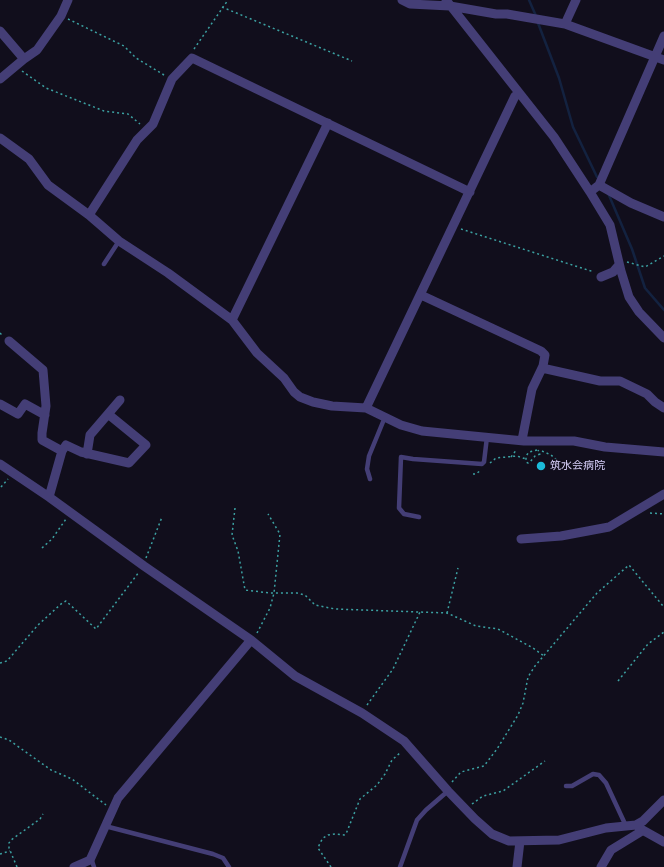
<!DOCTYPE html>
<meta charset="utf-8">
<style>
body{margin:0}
canvas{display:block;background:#110e1c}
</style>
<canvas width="664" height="867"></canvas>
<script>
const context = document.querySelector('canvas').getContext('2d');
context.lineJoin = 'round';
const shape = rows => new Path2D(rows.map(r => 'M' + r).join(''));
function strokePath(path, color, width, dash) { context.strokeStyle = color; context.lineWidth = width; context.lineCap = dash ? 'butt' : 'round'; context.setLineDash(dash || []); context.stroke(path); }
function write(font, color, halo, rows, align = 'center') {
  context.font = font + ' "Fira Sans","Noto Sans JP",sans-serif'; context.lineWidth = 3; context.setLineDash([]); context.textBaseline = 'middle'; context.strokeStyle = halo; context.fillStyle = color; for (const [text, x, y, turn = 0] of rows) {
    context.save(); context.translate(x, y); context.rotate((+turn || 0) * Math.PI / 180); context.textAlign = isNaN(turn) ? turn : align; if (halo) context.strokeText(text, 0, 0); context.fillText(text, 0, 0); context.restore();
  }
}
strokePath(shape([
 [529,0,536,16],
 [538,23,559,78,573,127,597,177,600,178],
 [608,193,632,249,645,288,664,310]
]), '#132240', 2.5);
strokePath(shape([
 [222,7,352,61],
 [68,19,124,46,136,58,164,75],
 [194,49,228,0],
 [22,71,46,88,104,111,128,114,140,124],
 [461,229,594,272],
 [627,262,645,267,664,256],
 [0,333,3,336],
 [537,450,529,452,526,456,526,462,528,463,530,462,535,456,540,454,538,450],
 [542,451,551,455,557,460],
 [511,457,517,449],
 [490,463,496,458,517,456,526,459],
 [473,474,476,474,481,470],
 [1,487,8,479],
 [235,508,232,535,238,551,245,590,270,593,297,593,305,595,315,605,335,609,447,613,476,626,498,629,533,648,544,656],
 [650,513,664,514],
 [42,548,52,539,66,519],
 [146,558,162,517],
 [447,613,458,568],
 [257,633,270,608,274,593,280,534,268,514],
 [0,663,7,661,38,625,61,604,66,601,96,629,139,572],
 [618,681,648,644,664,632],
 [367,705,393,669,420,612],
 [0,737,9,740,51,770,72,779,106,805],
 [452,782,461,772,484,766,497,749,518,715,523,703,528,677,535,666,597,593,629,565,663,606,664,604],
 [472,804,483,796,503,791,545,761],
 [0,854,10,851],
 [17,867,9,848,9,843,11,840,40,819,43,814],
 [331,867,318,848,320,843,323,838,328,835,335,834,344,835,346,834,360,799,377,785,385,774,392,760,401,752]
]), '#3ba0a1', 1.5, [2, 3]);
strokePath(shape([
 [104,264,119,241],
 [370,479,367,469,369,456,385,417],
 [419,517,404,514,399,508,401,457,413,459,482,464,484,462,487,437],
 [566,786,572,786,593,774,599,775,606,783,626,826],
 [105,826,213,854,223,858,229,867],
 [91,858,94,867],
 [400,867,417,820,426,810,448,791]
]), '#443e76', 4.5);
strokePath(shape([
 [402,0,410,4,450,6,496,14,507,14,565,24,664,60],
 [446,0,554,137,590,192,610,225,621,271,629,297,639,312,664,338],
 [565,24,576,0],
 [0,31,24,59],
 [0,79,24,59,37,50,61,16,68,0],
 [0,138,29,159,48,185,89,215,119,241,168,273,232,320,257,353,284,378,294,392,300,397,313,402,332,406,366,408,401,425,422,431,524,441,574,441,605,447,664,452],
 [599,185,631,203,664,217],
 [590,192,599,185,664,36],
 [89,215,137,140,153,124,172,79,192,58,470,192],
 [601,277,613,272,619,265],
 [421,295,541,351,545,355,543,366,532,389,522,440],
 [232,320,328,123],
 [9,341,43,370,46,406,42,433,42,440,62,451,49,497],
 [542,368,600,381,620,381,647,394,655,402,664,408],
 [0,404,18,414,25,404,45,415],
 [366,408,515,96],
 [62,451,66,445,81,452,129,463,146,445,108,414],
 [87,454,90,435,120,400],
 [0,464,49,497,144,566,251,640,295,676,362,713,404,741,448,791,475,819,492,834,509,841,559,840,606,828,636,825,643,821,664,800],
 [521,539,561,536,609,527,664,494],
 [639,828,664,842],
 [74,867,90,860,118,798,251,640],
 [517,867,520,841],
 [601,867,611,850,642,831]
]), '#443e76', 9);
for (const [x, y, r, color] of [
 [541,466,5,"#1bbad9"]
]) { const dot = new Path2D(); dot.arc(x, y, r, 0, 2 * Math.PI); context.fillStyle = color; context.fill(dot); strokePath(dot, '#110e1c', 1.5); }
write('11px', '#d7cff9', '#110e1c', [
 ["筑水会病院",550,466]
], 'left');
</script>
